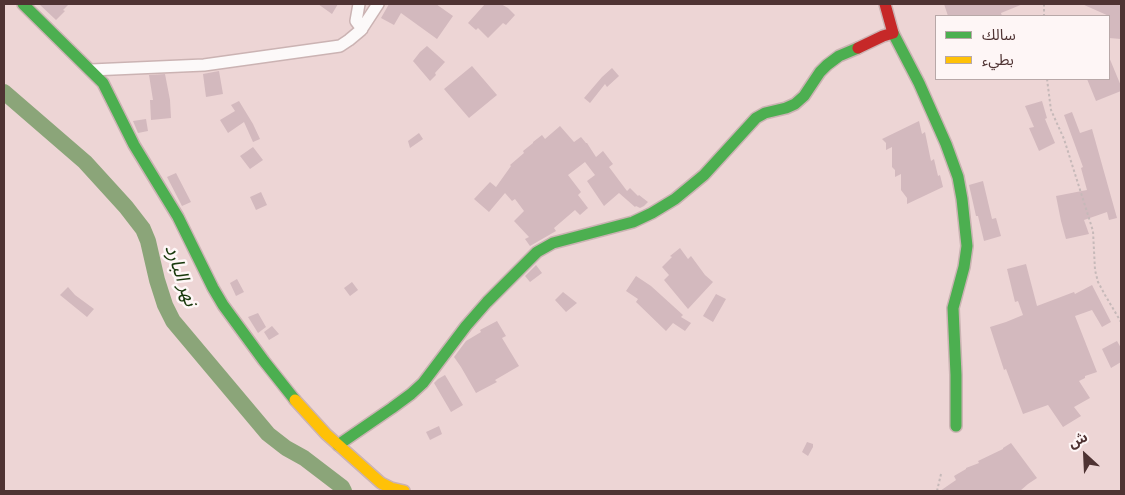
<!DOCTYPE html>
<meta charset="utf-8">
<style>
body{margin:0}
#map{position:relative;width:1125px;height:495px;overflow:hidden;background:#edd5d5;font-family:Overpass,"Noto Sans Arabic",sans-serif}
canvas{display:block}
.frame{position:absolute;inset:0;border:5px solid #4f3333;pointer-events:none}
.legend{position:absolute;left:935px;top:15px;width:175px;height:65px;box-sizing:border-box;background:#fef6f6;border:1px solid #b8a8a8;margin:0;padding:6px 9px;list-style:none;font-size:15px;color:#4f3333}
.legend li{display:flex;align-items:center;gap:10px;height:25px}
.legend b{width:25px;border:1px solid #b8a8a8}
.north{position:absolute;left:1060px;top:430px;width:50px;height:50px;-webkit-text-stroke:4px #fef6f6;paint-order:stroke;rotate:335deg;font-size:14px;font-weight:700;line-height:20px;text-align:center;color:#4f3333}
.north::after{content:'';display:block;margin:auto;width:18px;height:22px;background:#4f3333;clip-path:polygon(50% 0,100% 100%,50% 72%,0 100%)}
</style>
<div id="map">
<canvas width="1125" height="495"></canvas>
<div class="frame"></div>
<ul class="legend">
<li><b style="height:6px;background:#4caf50"></b>سالك</li>
<li><b style="height:6px;background:#ffc107"></b>بطيء</li>
</ul>
<div class="north">ش</div>
</div>
<script>
const context = document.querySelector('canvas').getContext('2d');
context.lineJoin = 'round';
const shape = rows => new Path2D(rows.map(r => 'M' + r).join(''));
function strokePath(path, color, width, dash) { context.strokeStyle = color; context.lineWidth = width; context.lineCap = dash ? 'butt' : 'round'; context.setLineDash(dash || []); context.stroke(path); }
function paint(path, color) { context.fillStyle = color; context.fill(path, 'evenodd'); }
function write(font, color, halo, rows, align = 'center') {
  context.font = font + ' Overpass,"Noto Sans Arabic",sans-serif'; context.lineWidth = 5; context.setLineDash([]); context.textBaseline = 'middle'; context.strokeStyle = halo; context.fillStyle = color; for (const [text, x, y, turn = 0] of rows) {
    context.save(); context.translate(x, y); context.rotate((+turn || 0) * Math.PI / 180); context.textAlign = isNaN(turn) ? turn : align; if (halo) context.strokeText(text, 0, 0); context.fillText(text, 0, 0); context.restore();
  }
}
strokePath(shape([
 [4,92,85,162,126,207,143,229,148,241,157,280,165,305,173,321,268,434,286,448,304,458,342,487,344,491]
]), '#8ba579', 16);
paint(shape([
 [39,4,69,4,63,10,65,11,56,20],
 [318,4,338,4,332,14],
 [389,4,436,4,453,16,437,39,401,13,394,25,381,18],
 [485,4,501,4,508,8,515,15,506,25,503,23,488,38,478,28,476,30,468,23],
 [944,4,1023,4,1001,13,1002,16,948,16],
 [1082,4,1121,4,1121,39,1109,38,1109,16],
 [427,46,445,62,435,73,436,75,430,81,413,61,420,52],
 [1109,57,1121,86,1121,91,1096,101,1087,79,1109,79],
 [472,66,497,95,469,118,444,89],
 [612,68,619,76,607,87,605,84,590,103,584,98,602,77],
 [219,71,223,94,206,97,203,74],
 [165,74,170,100,171,118,151,120,150,100,153,100,149,75],
 [239,101,253,124,260,139,253,142,244,122,228,133,220,120,235,111,231,105],
 [1042,101,1047,118,1045,119,1055,143,1039,151,1029,128,1034,127,1025,106],
 [1072,112,1080,133,1092,129,1117,218,1109,220,1107,212,1084,220,1089,234,1066,239,1061,221,1056,196,1087,190,1081,168,1083,167,1064,115],
 [146,119,148,131,138,133,133,121],
 [919,121,922,134,925,132,931,161,934,159,938,176,940,175,943,187,907,204,907,198,901,190,901,174,895,177,895,170,892,167,892,147,886,150,886,143,882,139],
 [560,126,574,142,581,137,586,143,587,143,596,157,603,151,613,164,609,167,627,191,630,188,638,196,639,195,648,202,644,206,640,208,636,206,635,207,619,193,604,206,587,181,595,175,585,162,568,175,581,192,578,195,588,208,580,215,575,210,554,228,556,231,530,246,525,239,529,237,514,221,524,211,515,199,512,201,505,193,489,212,474,199,490,182,496,187,511,166,510,165,524,153,523,151,533,143,533,142,542,135,545,139],
 [419,133,423,139,410,148,408,141],
 [253,147,263,160,250,169,240,156],
 [176,173,191,202,182,206,167,177],
 [983,181,992,219,996,218,1001,236,984,241,978,216,976,216,969,185],
 [261,192,267,205,256,210,250,197],
 [680,248,688,259,691,256,705,275,713,282,688,309,664,280,669,275,662,267,672,257,670,256],
 [1026,264,1037,306,1074,292,1075,294,1092,285,1111,322,1102,327,1092,310,1075,316,1097,372,1085,376,1085,378,1079,381,1090,398,1074,407,1081,416,1063,427,1048,405,1023,414,1006,369,1004,370,990,327,1006,322,1023,315,1018,301,1015,302,1007,269],
 [536,265,542,273,530,282,525,276],
 [636,276,651,286,683,315,681,317,691,323,685,331,673,323,666,331,636,302,638,299,626,291],
 [237,279,244,292,236,296,230,283],
 [352,282,358,290,350,296,344,288],
 [68,287,75,295,94,309,87,317,60,295],
 [563,292,577,303,566,312,555,300],
 [716,294,726,299,713,322,703,316],
 [258,313,266,327,258,333,248,317],
 [497,321,506,336,502,338,519,366,495,380,497,382,476,393,461,367,454,357,466,341,481,332,480,330],
 [272,326,279,334,269,340,264,332],
 [1117,341,1121,348,1121,362,1111,368,1102,349],
 [445,375,463,405,451,412,434,383,438,379],
 [439,426,442,434,430,440,426,432],
 [807,442,813,444,813,447,808,456,802,452],
 [1011,443,1037,478,1028,484,1020,491,940,491,956,480,954,476,966,469,966,468,979,463,978,461,1003,449,1003,448]
]), '#d3b9be');
const street = shape([
 [359,4,356,21,362,29],
 [91,70,204,65,340,46,349,40,361,30,378,4]
]);
const fast = shape([
 [23,4,103,83,134,145,178,217,213,288,223,305,264,361,295,400],
 [893,33,919,83,946,144,958,177,962,199,967,246,964,267,953,308,956,375,956,426],
 [338,445,392,408,411,394,423,383,466,326,487,302,537,252,553,243,633,222,652,213,675,199,704,175,756,118,765,113,786,108,795,104,804,96,820,72,827,65,839,56,858,48]
]);
const slow = shape([
 [295,400,326,434,381,483,391,488,404,491]
]);
const jam = shape([
 [858,48,883,36,893,33,885,4]
]);
strokePath(street, '#cbb3b3', 14);
strokePath(fast, '#cbb3b3', 14);
strokePath(slow, '#cbb3b3', 14);
strokePath(jam, '#cbb3b3', 14);
strokePath(shape([
 [1044,4,1044,16],
 [1047,79,1051,110,1064,139,1093,231,1095,270,1098,282,1105,295,1121,322],
 [937,491,941,474]
]), '#c6b9b9', 2, [2.5, 2.5]);
strokePath(street, '#fcf9f9', 11);
strokePath(fast, '#4caf50', 11);
strokePath(slow, '#ffc107', 11);
strokePath(jam, '#c62828', 11);
write('italic 19px', '#17380b', '#fef6f6', [
 ["نهر البارد",179,276,71]
]);
</script>
